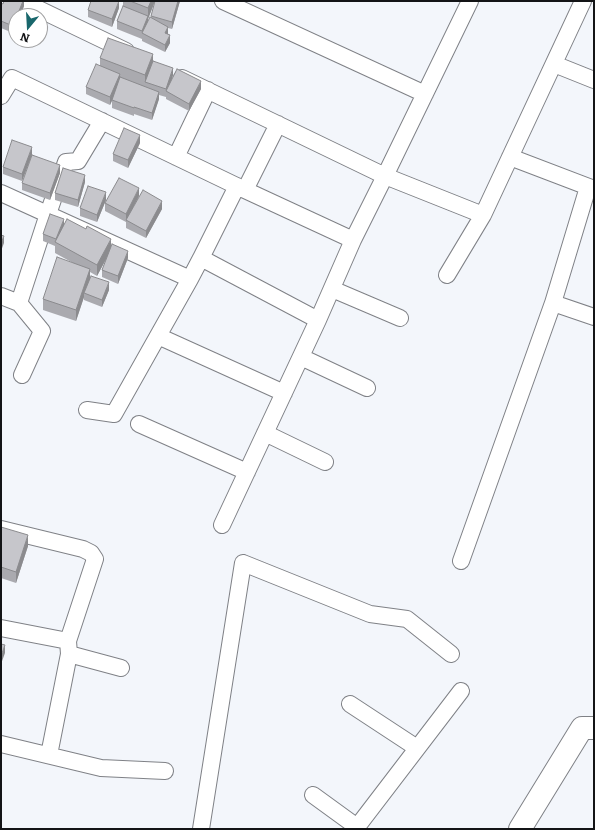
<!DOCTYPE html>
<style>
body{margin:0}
#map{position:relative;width:595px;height:830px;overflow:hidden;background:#f3f6fb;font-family:Literata,serif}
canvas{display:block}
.frame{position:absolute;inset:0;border:2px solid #131416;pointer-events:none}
.north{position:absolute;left:8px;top:8px;width:40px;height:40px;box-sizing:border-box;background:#fff;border:1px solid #a1a1a2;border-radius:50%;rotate:198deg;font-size:11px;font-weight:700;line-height:16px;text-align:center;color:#131416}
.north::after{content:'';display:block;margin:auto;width:14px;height:18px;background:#19676c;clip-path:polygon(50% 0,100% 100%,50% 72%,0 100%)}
</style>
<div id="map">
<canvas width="595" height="830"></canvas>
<div class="frame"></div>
<div class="north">N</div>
</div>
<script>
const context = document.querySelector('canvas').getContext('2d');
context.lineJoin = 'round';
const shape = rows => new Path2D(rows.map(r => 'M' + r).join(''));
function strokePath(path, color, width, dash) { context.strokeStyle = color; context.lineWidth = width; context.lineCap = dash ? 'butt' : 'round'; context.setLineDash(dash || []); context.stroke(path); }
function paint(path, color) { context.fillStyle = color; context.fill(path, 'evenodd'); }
const street = shape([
 [22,1,126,51],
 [223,1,425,94],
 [554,64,594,80],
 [182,78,385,176,470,1],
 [1,96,12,78,245,190,278,124],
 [176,157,208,90],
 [510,157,594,189],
 [237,186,201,258,318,320],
 [588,187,553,303,594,317],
 [245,190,353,240],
 [1,193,190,279],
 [447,275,483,215],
 [332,289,400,318],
 [1,296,19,303,42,331,22,375],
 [19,303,48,214,66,162,78,161,102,121],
 [158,336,284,393],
 [301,357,367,388],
 [87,410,114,414,190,279,201,258],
 [139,424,247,472],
 [265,433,325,462],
 [222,525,318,320,353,240,385,176,483,215,583,1],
 [1,529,83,549,91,553,95,559,68,641,69,654,49,755],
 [461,561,553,303],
 [1,628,68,641],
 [69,654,121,668],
 [350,704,417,748],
 [1,744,101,768,165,771],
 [313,795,357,827],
 [201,829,243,563,370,614,407,619,451,654],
 [356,829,357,827,461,691]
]);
const secondary = shape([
 [520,829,582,728,594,728]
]);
strokePath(street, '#7f8186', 18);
strokePath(secondary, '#7f8186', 24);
strokePath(street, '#fff', 16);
strokePath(secondary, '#fff', 22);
paint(shape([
 [24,1,24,6,20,16,16,16,13,33,1,28,1,3,3,4],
 [123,1,155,1,148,19,148,21,151,17,155,1,180,1,172,29,168,28,168,34,170,43,165,52,142,41,142,39,117,29,117,21,123,7],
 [119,8,112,27,88,17,88,10],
 [100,58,153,61,173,75,172,79,201,89,189,111,166,99,166,97,159,95,159,99,152,120,134,114,134,116,112,108,112,101,110,105,86,94,86,87,100,66],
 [120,77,145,86,145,85,145,86],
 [140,143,128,168,113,161,113,154],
 [32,155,22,181,3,174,3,167],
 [60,173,50,200,22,190,22,183],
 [85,182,78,207,55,200,55,193],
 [139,196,133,208,162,209,146,238,126,228,126,221,126,222,105,211,105,203],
 [106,200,97,222,80,216,80,208],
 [63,226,111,247,128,258,118,284,102,277,102,270,107,257,97,276,90,272,90,277,109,290,102,307,84,300,84,297,76,321,43,310,43,299,73,263,55,253,55,246,43,241,43,234],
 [1,527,28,546,16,583,1,578]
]), '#aaaaaf');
paint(shape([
 [23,1,24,1,24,6,20,16,17,16],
 [119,1,119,8,112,27,112,19],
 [151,1,155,1,148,19,148,8],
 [178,1,180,1,172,29,172,22],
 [148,16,148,23,142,33,142,31],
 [16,18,16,25,13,33,13,26],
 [168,27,168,34,165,40,165,33],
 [170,35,170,43,165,52,165,45],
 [153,54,153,65,145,82,145,86,145,75],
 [173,68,173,75,168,92,166,91,166,89],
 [120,74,120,82,110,105,110,97],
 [201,81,201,89,189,111,189,104],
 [159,92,159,99,152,120,152,113],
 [140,135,140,143,128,168,128,160],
 [32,147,32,155,22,181,22,174],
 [60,165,60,173,50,200,50,193],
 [85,175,85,182,78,207,78,200],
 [139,188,139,196,126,222,126,214],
 [106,192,106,200,97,222,97,215],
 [162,201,162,209,146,238,146,231],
 [64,219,64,226,56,239],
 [4,236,4,243,1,251,1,243],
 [111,239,111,250,97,276,97,265],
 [128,251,128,258,118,284,118,276],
 [90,269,90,280,84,293,84,297,76,321,76,310],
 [109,282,109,290,102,307,102,300],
 [28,535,28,546,16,583,16,572],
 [5,645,5,653,1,664,1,656]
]), '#8b8b8e');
const building = shape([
 [4,1,23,1,17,16,16,16,16,18,13,26,1,21,1,3,3,4,4,1],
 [91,1,119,1,112,19,88,10,91,1],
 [130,1,151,1,148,8,130,1],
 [155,1,178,1,172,22,151,16,155,1],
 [123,6,148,16,142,31,117,21,123,6],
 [150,17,168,27,165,33,170,35,165,45,142,33,150,17],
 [108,38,153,54,145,75,100,58,108,38],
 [153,61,173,68,166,89,145,82,153,61],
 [96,64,120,74,110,97,86,87,96,64],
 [177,69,201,81,189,104,166,91,177,69],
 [120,77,159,92,152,113,134,107,134,108,112,100,120,77],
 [124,128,140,135,128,160,113,154,124,128],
 [12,140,32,147,22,174,3,167,12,140],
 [32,155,60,165,50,193,22,183,32,155],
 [63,168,85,175,78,200,55,193,63,168],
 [119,178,139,188,126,214,105,203,119,178],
 [88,186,106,192,97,215,80,208,88,186],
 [143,190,162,201,146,231,126,220,143,190],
 [50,214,64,219,56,239,43,234,50,214],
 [67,219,86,229,87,226,111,239,97,265,55,242,67,219],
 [1,235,4,236,1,243,1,235],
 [112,244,128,251,118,276,102,270,112,244],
 [57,257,90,269,76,310,43,299,57,257],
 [91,276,109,282,102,300,84,293,91,276],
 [1,527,28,535,16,572,1,567,1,527],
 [1,644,5,645,1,656,1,644]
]);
paint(building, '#c6c6cb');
strokePath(building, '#8b8b8e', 1);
</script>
